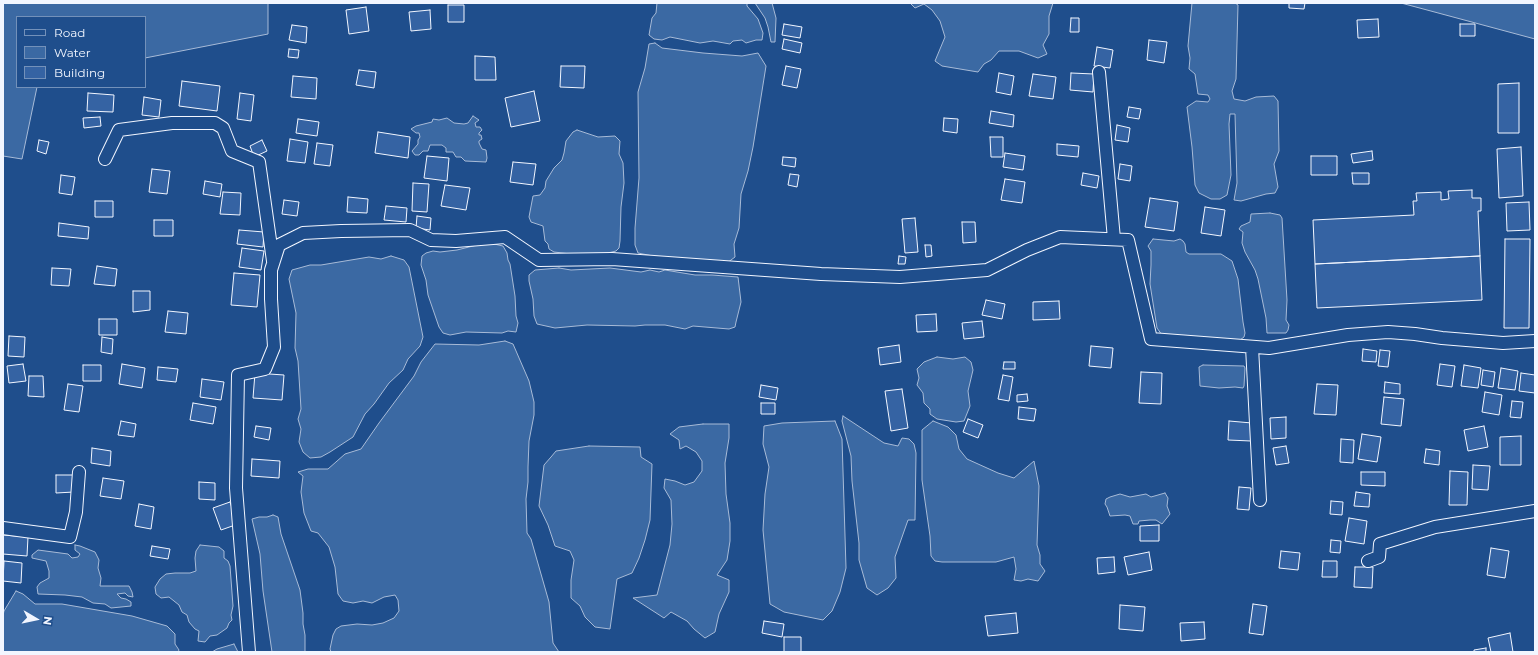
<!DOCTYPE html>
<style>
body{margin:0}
#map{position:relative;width:1538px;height:655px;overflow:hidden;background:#1f4e8c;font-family:Montserrat,sans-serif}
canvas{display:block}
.frame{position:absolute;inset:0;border:4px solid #f2f6ff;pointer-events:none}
.legend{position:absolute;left:16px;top:16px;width:130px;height:72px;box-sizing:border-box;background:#1f4e8c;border:1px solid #7391ba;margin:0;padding:5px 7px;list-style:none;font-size:12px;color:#f2f6ff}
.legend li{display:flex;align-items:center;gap:8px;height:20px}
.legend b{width:20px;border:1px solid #7391ba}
.north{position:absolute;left:16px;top:599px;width:40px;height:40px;-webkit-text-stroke:3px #1f4e8c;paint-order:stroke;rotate:99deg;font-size:11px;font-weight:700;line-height:16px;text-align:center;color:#f2f6ff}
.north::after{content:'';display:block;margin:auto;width:14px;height:18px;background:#f2f6ff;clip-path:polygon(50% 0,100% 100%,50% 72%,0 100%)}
</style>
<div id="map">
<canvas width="1538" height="655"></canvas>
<div class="frame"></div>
<ul class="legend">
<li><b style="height:5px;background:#1f4e8c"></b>Road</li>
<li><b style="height:11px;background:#3b69a3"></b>Water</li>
<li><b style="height:11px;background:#3563a3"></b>Building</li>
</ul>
<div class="north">N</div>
</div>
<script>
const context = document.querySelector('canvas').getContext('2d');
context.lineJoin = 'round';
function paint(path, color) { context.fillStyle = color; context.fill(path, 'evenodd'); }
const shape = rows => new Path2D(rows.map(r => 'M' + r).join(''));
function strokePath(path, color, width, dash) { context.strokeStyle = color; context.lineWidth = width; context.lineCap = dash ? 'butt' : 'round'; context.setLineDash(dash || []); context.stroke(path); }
const water = shape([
 [3,3,268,3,268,34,145,58,145,17,17,17,17,87,37,87,22,159,3,156,3,3],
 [657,3,747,3,747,6,758,19,763,33,762,40,756,40,746,43,742,40,733,41,730,44,713,41,700,43,670,37,662,40,654,39,649,35,652,18,656,13,657,3],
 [755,3,772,3,776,18,775,42,771,42,768,27,765,18,755,3],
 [910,3,1053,3,1049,16,1049,34,1043,45,1047,54,1038,58,1019,51,999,51,991,60,984,64,978,72,942,66,935,61,945,37,940,21,932,10,924,4,915,8,910,3],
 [1192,3,1235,3,1238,5,1236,79,1232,91,1234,99,1245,101,1256,97,1274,96,1278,101,1279,151,1274,164,1278,187,1275,193,1266,194,1241,201,1234,200,1237,183,1235,114,1230,114,1229,124,1231,175,1227,195,1220,199,1211,199,1199,193,1195,185,1192,147,1187,107,1196,101,1208,102,1210,99,1208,95,1198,94,1195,74,1189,69,1190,58,1188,46,1192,3],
 [1401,3,1535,3,1535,39,1401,3],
 [655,43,662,48,703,53,742,56,758,53,766,66,753,147,748,171,741,194,739,228,734,244,735,257,727,263,653,256,638,253,635,245,635,228,639,178,638,92,645,68,649,44,655,43],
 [473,116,479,120,475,123,476,127,480,127,482,130,479,133,479,135,481,135,482,139,479,141,479,143,482,149,486,150,487,158,486,162,465,161,461,157,456,157,453,152,446,152,446,148,442,145,430,145,428,151,423,151,419,155,415,155,412,151,418,144,418,140,420,137,419,133,416,133,411,129,416,126,432,122,433,119,439,120,447,118,454,123,464,124,468,123,473,116],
 [577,130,598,137,615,136,620,141,619,154,623,163,624,183,621,207,620,241,619,248,616,251,604,254,571,254,554,252,549,249,548,244,545,241,543,226,531,222,529,217,533,196,540,195,545,188,546,181,554,168,562,160,564,153,566,141,573,132,577,130],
 [1270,213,1280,215,1282,218,1287,300,1286,320,1289,325,1288,330,1286,333,1267,333,1266,318,1258,279,1255,270,1245,252,1242,243,1243,232,1239,229,1241,226,1250,222,1251,214,1270,213],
 [1153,239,1174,241,1180,239,1183,241,1185,244,1186,252,1189,254,1221,254,1232,261,1238,279,1243,322,1245,333,1244,337,1240,340,1162,335,1157,328,1150,284,1151,265,1151,251,1148,246,1153,239],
 [494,244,503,246,507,253,508,260,510,264,515,296,516,316,518,323,516,332,508,331,502,333,466,332,450,335,443,333,439,327,428,295,426,280,421,265,422,256,426,253,433,251,440,252,457,250,477,245,494,244],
 [391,256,404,260,409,267,423,337,420,346,408,359,403,370,389,383,374,404,365,414,353,437,330,452,321,457,310,458,303,452,299,442,301,429,298,419,301,409,298,361,295,348,296,313,289,279,292,270,310,265,321,265,369,257,381,259,391,256],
 [559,268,571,270,610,268,641,272,650,270,659,272,665,270,695,275,712,275,738,277,741,302,736,322,735,327,729,329,693,326,685,329,665,325,645,325,635,326,587,325,555,328,537,324,534,316,533,299,529,281,529,275,535,270,559,268],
 [505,341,513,344,529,381,534,402,534,415,529,441,528,467,528,482,526,499,527,533,531,539,549,602,553,643,559,652,331,652,330,649,333,635,336,629,341,626,357,624,372,625,383,623,394,618,399,611,398,600,395,595,384,597,372,603,363,601,353,603,343,601,338,594,335,567,329,547,318,533,311,531,304,513,301,492,303,476,298,472,308,469,328,469,345,454,361,449,379,423,414,376,421,362,435,344,479,345,505,341],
 [937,357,953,359,965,357,971,362,973,370,968,391,970,406,964,421,956,422,937,419,930,414,930,409,924,403,923,393,917,385,919,378,917,369,924,362,937,357],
 [1203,365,1244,366,1245,368,1244,386,1243,388,1235,387,1219,388,1200,386,1199,367,1203,365],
 [843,416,884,443,898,446,902,438,909,439,914,444,916,453,915,520,908,520,895,557,896,578,888,588,877,595,867,588,859,560,859,543,852,481,851,456,842,421,843,416],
 [835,421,842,439,846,568,840,592,832,611,823,620,784,612,770,604,763,530,765,494,769,467,763,444,764,426,782,423,835,421],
 [933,421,948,427,956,435,959,449,967,459,998,473,1014,478,1034,461,1039,486,1037,545,1040,555,1040,564,1045,571,1038,581,1028,579,1021,581,1014,580,1016,569,1014,557,996,562,942,562,935,561,931,556,930,536,922,480,922,430,933,421],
 [703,424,729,424,729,438,725,463,726,494,730,523,730,541,727,560,717,575,729,580,729,592,719,614,715,632,705,638,694,629,687,621,671,612,664,618,633,598,657,595,670,545,672,524,671,500,664,488,665,479,675,481,685,485,694,482,702,471,702,461,696,452,686,446,680,449,679,440,670,434,679,427,703,424],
 [589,446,640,447,641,457,652,464,650,520,645,540,639,558,632,573,617,579,610,629,595,627,585,617,580,606,571,598,571,580,574,560,570,551,555,546,548,525,539,506,544,465,551,457,556,451,589,446],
 [1165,493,1168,498,1167,506,1170,514,1162,524,1156,520,1150,520,1139,521,1138,524,1133,524,1130,516,1125,515,1110,516,1107,507,1105,504,1106,499,1110,497,1120,494,1130,497,1146,494,1151,497,1165,493],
 [273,515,278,517,281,534,300,590,303,613,303,624,305,635,305,652,272,652,263,591,260,554,252,519,259,517,267,517,273,515],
 [75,545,80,546,95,552,99,560,98,568,101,578,100,586,129,586,132,592,133,597,128,596,125,593,117,594,121,598,126,599,131,602,131,606,111,608,105,604,93,603,82,597,65,595,38,594,37,587,40,583,49,578,49,571,46,561,32,558,32,555,38,550,68,554,72,558,78,557,80,554,75,550,75,545],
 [200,545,219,547,224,551,224,558,228,561,230,566,233,606,231,615,232,620,229,623,227,628,217,635,210,636,205,642,198,641,199,631,195,629,189,622,187,615,182,612,179,605,169,597,161,598,156,594,155,587,160,579,166,574,175,573,190,573,196,571,195,558,196,551,200,545],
 [16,591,23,594,35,604,62,604,132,616,167,626,175,634,175,644,179,650,178,652,3,652,3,615,4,611,16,591],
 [234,644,238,652,212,652,217,649,234,644]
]);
paint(water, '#3b69a3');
strokePath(water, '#a8bbd7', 1);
const building = shape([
 [1289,3,1305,3,1304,9,1289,8,1289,3],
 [448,5,464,5,464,22,448,22,448,5],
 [366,7,369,31,349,34,346,10,366,7],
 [430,10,431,29,411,31,409,12,430,10],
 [1071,18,1079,18,1079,32,1070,32,1071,18],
 [1378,19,1379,37,1358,38,1357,20,1378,19],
 [784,24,802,27,800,38,782,35,784,24],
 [1460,24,1475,24,1475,36,1460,36,1460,24],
 [292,25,307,27,306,43,289,40,292,25],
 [784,39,802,43,800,53,782,49,784,39],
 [1149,40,1167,42,1164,63,1147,60,1149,40],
 [1097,47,1113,50,1110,68,1094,66,1097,47],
 [289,49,299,50,298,58,288,57,289,49],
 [475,56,495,57,496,80,475,80,475,56],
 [561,66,585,66,584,88,560,87,561,66],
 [786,66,801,69,797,88,782,85,786,66],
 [359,70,376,72,374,88,356,85,359,70],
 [999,73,1014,76,1011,95,996,92,999,73],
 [1071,73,1094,74,1093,92,1070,90,1071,73],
 [1033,74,1056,77,1053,99,1029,96,1033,74],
 [293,76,317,78,316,99,291,97,293,76],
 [182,81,220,86,217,111,179,106,182,81],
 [1519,83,1519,133,1498,133,1498,84,1519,83],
 [534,91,540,121,511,127,505,98,534,91],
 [88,93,114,95,113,112,87,111,88,93],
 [240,93,254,95,251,121,237,119,240,93],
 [144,97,161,100,159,117,142,115,144,97],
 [1129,107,1141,109,1139,119,1127,117,1129,107],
 [991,111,1014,115,1013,127,989,123,991,111],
 [100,117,101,126,84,128,83,118,100,117],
 [944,118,958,119,957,133,943,131,944,118],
 [298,119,319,122,317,136,296,133,298,119],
 [1117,125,1130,128,1128,142,1115,140,1117,125],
 [378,132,410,137,408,158,375,153,378,132],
 [990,137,1003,137,1003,157,991,157,990,137],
 [290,139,308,142,305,163,287,161,290,139],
 [39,140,49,142,46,154,37,151,39,140],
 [262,140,267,151,254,157,250,146,262,140],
 [317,143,333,145,330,166,314,164,317,143],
 [1057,144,1079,146,1078,157,1057,155,1057,144],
 [1521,147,1523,196,1499,198,1497,149,1521,147],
 [1372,151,1373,160,1353,163,1351,154,1372,151],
 [1005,153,1025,156,1023,170,1003,167,1005,153],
 [427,156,449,158,447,181,424,178,427,156],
 [1311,156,1337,156,1337,175,1311,175,1311,156],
 [783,157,796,158,795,167,782,165,783,157],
 [513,162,536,164,533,185,510,182,513,162],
 [1120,164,1132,166,1130,181,1118,179,1120,164],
 [152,169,170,171,167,194,149,192,152,169],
 [1083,173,1099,176,1097,188,1081,185,1083,173],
 [1352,173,1369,173,1369,184,1353,184,1352,173],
 [790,174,799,175,797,187,788,185,790,174],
 [61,175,75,177,72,195,59,193,61,175],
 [1005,179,1025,182,1022,203,1001,200,1005,179],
 [205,181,222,184,220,197,203,194,205,181],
 [413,183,429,184,427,212,412,211,413,183],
 [445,185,470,188,466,210,441,206,445,185],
 [1472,190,1472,198,1481,198,1481,211,1478,211,1480,256,1315,264,1313,220,1414,215,1413,201,1417,201,1416,193,1441,192,1441,200,1449,199,1448,191,1472,190],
 [223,192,241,193,240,215,220,214,223,192],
 [348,197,368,199,367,213,347,212,348,197],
 [1150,198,1178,202,1174,231,1145,227,1150,198],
 [284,200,299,202,297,216,282,214,284,200],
 [95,201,113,201,113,217,95,217,95,201],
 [1529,202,1530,230,1507,231,1506,203,1529,202],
 [386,206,407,208,406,222,384,220,386,206],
 [1205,207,1225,210,1221,236,1201,233,1205,207],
 [417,216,431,218,430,230,416,228,417,216],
 [915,218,918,252,905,253,902,219,915,218],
 [154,220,173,220,173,236,154,236,154,220],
 [962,222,975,222,976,242,963,243,962,222],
 [59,223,89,227,88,239,58,236,59,223],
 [239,230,264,232,263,247,237,244,239,230],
 [1505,239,1530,239,1529,328,1504,328,1505,239],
 [925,245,931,245,932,256,926,257,925,245],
 [242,248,264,251,261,270,239,267,242,248],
 [899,256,906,257,905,264,898,264,899,256],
 [1480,256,1482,300,1317,308,1315,264,1480,256],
 [97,266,117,269,115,286,94,284,97,266],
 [52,268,71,269,69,286,51,285,52,268],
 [234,273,260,275,257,307,231,305,234,273],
 [133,291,150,291,150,310,133,312,133,291],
 [986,300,1005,304,1002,319,982,315,986,300],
 [1059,301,1060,319,1033,320,1033,302,1059,301],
 [168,311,188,313,186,334,165,332,168,311],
 [936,314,937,331,917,332,916,315,936,314],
 [99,319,117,319,117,335,99,335,99,319],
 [982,321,984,337,964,339,962,323,982,321],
 [9,336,25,337,24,357,8,356,9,336],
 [102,337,113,339,112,354,101,352,102,337],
 [899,345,901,362,880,365,878,348,899,345],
 [1091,346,1113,348,1111,368,1089,366,1091,346],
 [1363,349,1377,351,1376,362,1362,361,1363,349],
 [1380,350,1390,351,1388,367,1378,366,1380,350],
 [1004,362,1015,362,1015,369,1003,369,1004,362],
 [23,364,26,381,9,383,7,366,23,364],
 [122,364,145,368,142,388,119,384,122,364],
 [1440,364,1455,366,1452,387,1437,385,1440,364],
 [83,365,101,365,101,381,83,381,83,365],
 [1464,365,1481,368,1478,388,1461,386,1464,365],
 [158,367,178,369,176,382,157,380,158,367],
 [1501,368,1518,371,1515,390,1498,388,1501,368],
 [1483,370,1495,372,1493,387,1481,385,1483,370],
 [1141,372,1162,373,1161,404,1139,403,1141,372],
 [255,373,284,375,282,400,253,398,255,373],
 [1521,373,1535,375,1535,393,1519,391,1521,373],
 [1003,375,1013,377,1009,401,998,399,1003,375],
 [29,376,43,376,44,397,28,396,29,376],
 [202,379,224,382,221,400,200,397,202,379],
 [1385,382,1400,384,1400,394,1384,393,1385,382],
 [68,384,83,386,79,412,64,410,68,384],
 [1317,384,1338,385,1336,415,1314,414,1317,384],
 [761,385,778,388,776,400,759,397,761,385],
 [902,389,908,428,891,431,885,391,902,389],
 [1485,392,1502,395,1499,415,1482,412,1485,392],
 [1027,394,1028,401,1017,402,1017,395,1027,394],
 [1384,397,1404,399,1401,426,1381,424,1384,397],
 [1512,401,1523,402,1521,418,1510,417,1512,401],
 [193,403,216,407,213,424,190,420,193,403],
 [761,403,775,403,775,414,761,414,761,403],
 [1019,407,1036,409,1034,421,1018,419,1019,407],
 [1286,417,1286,438,1271,439,1270,418,1286,417],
 [968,419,983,425,978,438,963,432,968,419],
 [121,421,136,424,134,437,118,435,121,421],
 [1229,421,1252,423,1251,441,1228,440,1229,421],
 [256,426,271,428,269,440,254,437,256,426],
 [1484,426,1488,447,1468,451,1464,430,1484,426],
 [1362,434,1381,437,1377,462,1358,459,1362,434],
 [1521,436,1521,465,1500,465,1500,437,1521,436],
 [1341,439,1354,440,1353,463,1340,462,1341,439],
 [1286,446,1289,463,1276,465,1273,448,1286,446],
 [92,448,111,451,110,466,91,463,92,448],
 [1426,449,1440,451,1439,465,1424,463,1426,449],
 [252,459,280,461,279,478,251,476,252,459],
 [1473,465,1490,466,1488,490,1472,489,1473,465],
 [1450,471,1468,472,1467,505,1449,505,1450,471],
 [1361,472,1385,472,1385,486,1361,485,1361,472],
 [56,475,73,475,74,492,56,493,56,475],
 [103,478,124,481,121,499,100,496,103,478],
 [199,482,215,483,215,500,199,499,199,482],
 [1239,487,1251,488,1249,510,1237,509,1239,487],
 [1356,492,1370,494,1369,507,1354,506,1356,492],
 [1331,501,1343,502,1342,515,1330,514,1331,501],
 [230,502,238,524,221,530,213,508,230,502],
 [139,504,154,507,151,529,135,526,139,504],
 [1349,518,1367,521,1364,544,1345,541,1349,518],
 [1159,525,1159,541,1140,541,1140,526,1159,525],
 [3,535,28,537,27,556,3,554,3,535],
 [1331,540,1341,541,1340,553,1330,552,1331,540],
 [152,546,170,549,168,559,150,556,152,546],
 [1491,548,1509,551,1505,578,1487,575,1491,548],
 [1281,551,1300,553,1298,570,1279,568,1281,551],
 [1149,552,1152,570,1128,575,1124,557,1149,552],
 [1114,557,1115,572,1098,574,1097,558,1114,557],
 [4,561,22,563,21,583,3,581,4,561],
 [1323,561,1337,561,1337,577,1322,577,1323,561],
 [1355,567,1373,567,1372,588,1354,587,1355,567],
 [1253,604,1267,606,1263,635,1249,633,1253,604],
 [1120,605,1145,607,1143,631,1119,629,1120,605],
 [1016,613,1018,633,988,636,985,616,1016,613],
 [764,621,784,624,782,637,762,633,764,621],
 [1204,622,1205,639,1181,641,1180,623,1204,622],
 [1510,633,1513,652,1491,652,1488,638,1510,633],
 [784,637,801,637,801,652,784,652,784,637],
 [1486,648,1486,652,1474,652,1474,650,1486,648]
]);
paint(building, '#3563a3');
strokePath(building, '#f2f6ff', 1);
const street = shape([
 [1099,72,1114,239],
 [105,159,119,130,172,123,215,123,223,128,232,151,259,162,273,261],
 [1252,347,1260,500],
 [3,528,70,537,76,512,79,472],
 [1368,561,1379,557,1380,544,1435,527,1535,511],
 [249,652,236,488,238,375,265,369,274,347,271,299,271,270,279,245,303,233,341,231,410,230,431,240,456,241,505,237,539,260,612,259,821,274,900,277,987,270,1027,250,1060,237,1128,240,1151,339,1269,348,1348,335,1388,332,1415,334,1442,338,1503,343,1535,341]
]);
strokePath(street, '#f2f6ff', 14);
strokePath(street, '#1f4e8c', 12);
</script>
